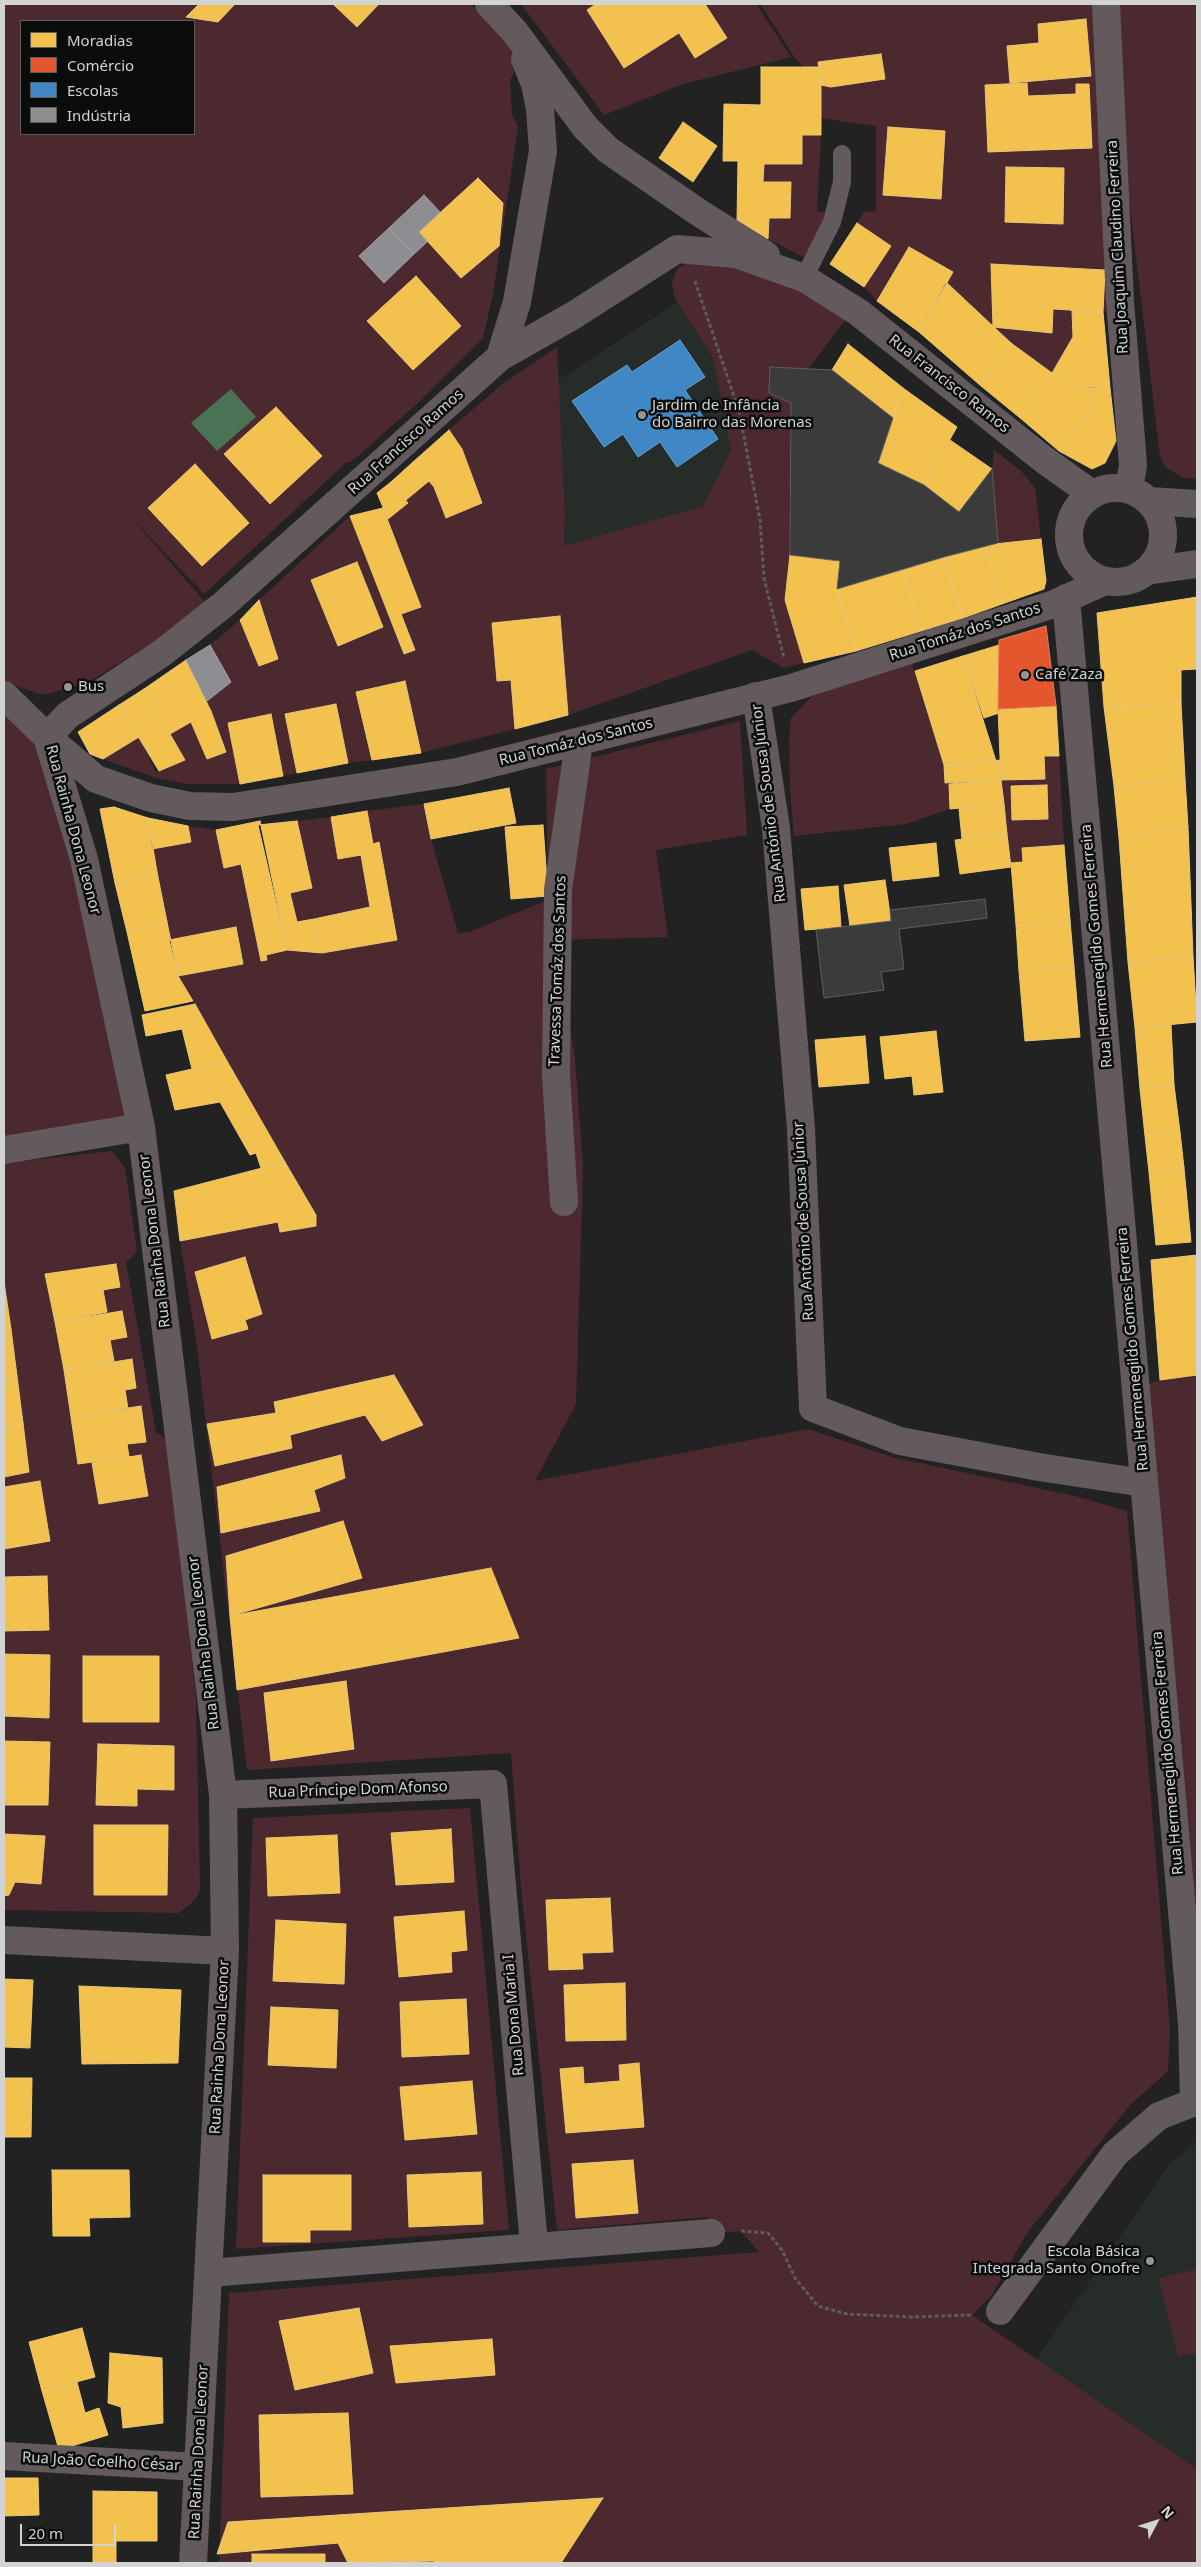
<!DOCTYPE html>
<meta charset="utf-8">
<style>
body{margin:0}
#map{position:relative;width:1201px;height:2567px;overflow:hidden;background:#222;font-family:"Noto Sans",sans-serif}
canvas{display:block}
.frame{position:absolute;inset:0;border:5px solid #d2d3d2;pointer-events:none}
.legend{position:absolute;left:20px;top:20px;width:175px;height:115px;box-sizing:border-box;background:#0b0c0c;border:1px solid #5b5c5b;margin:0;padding:6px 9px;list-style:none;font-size:15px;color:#d2d3d2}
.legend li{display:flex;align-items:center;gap:10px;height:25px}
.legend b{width:25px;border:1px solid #5b5c5b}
.north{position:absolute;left:1131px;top:2497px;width:50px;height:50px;-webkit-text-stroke:4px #0b0c0c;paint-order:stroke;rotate:50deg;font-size:14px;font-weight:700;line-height:20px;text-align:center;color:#d2d3d2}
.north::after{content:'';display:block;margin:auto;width:18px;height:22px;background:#d2d3d2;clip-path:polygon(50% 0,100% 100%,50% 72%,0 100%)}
.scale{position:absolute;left:20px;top:2524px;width:96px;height:22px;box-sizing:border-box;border:2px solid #d2d3d2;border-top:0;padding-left:6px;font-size:15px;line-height:18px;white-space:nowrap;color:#d2d3d2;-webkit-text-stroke:4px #0b0c0c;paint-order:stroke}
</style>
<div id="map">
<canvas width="1201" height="2567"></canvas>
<div class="frame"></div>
<ul class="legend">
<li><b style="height:14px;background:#f2c14e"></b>Moradias</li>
<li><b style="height:14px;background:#e4572e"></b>Comércio</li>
<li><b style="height:14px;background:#3f88c5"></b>Escolas</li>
<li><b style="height:14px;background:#8d8d92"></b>Indústria</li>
</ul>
<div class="north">N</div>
<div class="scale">20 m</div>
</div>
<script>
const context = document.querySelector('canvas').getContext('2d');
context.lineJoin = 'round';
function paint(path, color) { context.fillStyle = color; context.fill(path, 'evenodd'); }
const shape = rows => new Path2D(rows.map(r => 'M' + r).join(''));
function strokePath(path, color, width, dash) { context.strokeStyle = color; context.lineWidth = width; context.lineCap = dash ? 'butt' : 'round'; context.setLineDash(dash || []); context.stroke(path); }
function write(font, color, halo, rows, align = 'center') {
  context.font = font + ' "Noto Sans",sans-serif'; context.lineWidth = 5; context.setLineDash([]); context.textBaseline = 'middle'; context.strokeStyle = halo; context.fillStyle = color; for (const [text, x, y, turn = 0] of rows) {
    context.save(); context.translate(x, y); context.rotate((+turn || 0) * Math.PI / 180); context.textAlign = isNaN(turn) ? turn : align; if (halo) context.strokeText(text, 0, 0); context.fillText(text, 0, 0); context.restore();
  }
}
paint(shape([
 [678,302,713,358,731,450,703,506,564,547,565,513,558,380],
 [1197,2142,1197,2469,1036,2360,1171,2162]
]), '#262c27');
paint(shape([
 [4,4,471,4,511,47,514,72,510,81,512,114,518,127,493,294,483,338,417,404,351,462,347,462,204,594,126,512,206,603,156,640,87,683,43,695,4,682],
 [21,21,194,21,194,134,21,134],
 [521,4,596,4,587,10,624,68,679,33,695,58,727,38,705,4,756,4,791,57,683,84,604,115],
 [760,4,1197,4,1197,479,1183,478,1165,467,1160,456,1107,17,1121,312,1072,310,1073,337,1052,373,1011,343,946,282,953,272,910,248,877,301,864,287,891,246,857,223,864,212,876,211,876,126,820,118,821,85,885,79,881,54,818,62,819,67,805,68,795,58],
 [802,135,821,135,817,212,834,212,813,262,768,239,769,218,790,218,791,183,763,182,764,164,802,164],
 [735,258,819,300,845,320,808,369,770,367,769,393,791,403,790,555,785,600,804,663,784,668,752,650,568,715,560,616,493,623,497,681,511,680,515,729,421,753,405,681,356,692,372,760,348,763,285,714,297,773,283,776,271,714,228,723,240,784,187,784,156,778,103,759,139,737,156,772,185,760,170,734,191,722,207,759,226,752,207,701,231,682,210,645,240,620,259,665,278,659,259,600,350,516,403,654,415,650,401,614,421,607,388,519,408,503,406,500,429,481,434,487,446,518,482,503,462,449,449,430,501,385,557,347,565,513,564,546,703,506,731,450,713,358,675,298,672,282,677,269,691,260],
 [994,450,1021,471,1035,488,1041,539,998,543,992,469],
 [912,663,944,765,945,783,949,784,950,809,906,824,794,836,790,789,789,737,791,718,812,696],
 [4,699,41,740,135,1121,4,1140],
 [740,721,747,835,656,850,668,937,556,940,575,1058,583,1168,576,1404,535,1481,808,1429,892,1457,1079,1497,1127,1511,1170,2028,1168,2071,1130,2105,1027,2233,992,2295,972,2315,1197,2469,1197,2563,219,2563,229,2293,759,2252,741,2231,711,2233,708,2217,557,2230,521,1887,511,1753,247,1770,196,1339,180,1241,278,1222,280,1232,316,1226,316,1215,178,976,243,964,236,927,169,940,152,849,190,842,188,826,216,830,224,868,241,864,261,961,266,955,287,950,322,953,396,940,379,843,373,844,367,811,424,804,431,839,458,933,469,932,548,900,546,769],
 [1044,756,1059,756,1064,845,1022,848,1023,862,1011,863,1001,780],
 [331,817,338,859,361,855,370,907,297,922,290,893,312,887,297,821],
 [112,1151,125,1168,137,1252,126,1262,156,1432,166,1439,177,1522,196,1699,200,1890,195,1900,179,1913,4,1910,4,1163],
 [1197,1375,1197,2101,1136,1389,1160,1380],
 [470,1808,509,2230,236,2249,253,1818],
 [1197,2269,1197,2353,1178,2357,1159,2278]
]), '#4c292f');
paint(shape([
 [231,389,256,417,217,451,191,423]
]), '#4a7356');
const homes = shape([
 [199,4,235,4,218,22,186,17,199,4],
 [333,4,379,4,357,27,333,4],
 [596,4,705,4,727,38,695,58,679,33,624,68,587,10,596,4],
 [1086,19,1091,76,1010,83,1007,46,1039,43,1038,24,1086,19],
 [881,54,885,79,831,87,821,85,818,62,881,54],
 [761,67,819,67,821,85,821,135,802,135,802,164,764,164,763,182,791,182,790,218,769,218,768,239,737,220,738,161,723,161,724,104,761,105,761,67],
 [1027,83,1028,96,1076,94,1076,84,1089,84,1092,148,988,152,985,85,1027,83],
 [683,122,717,146,693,182,659,158,683,122],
 [888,127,945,131,941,199,883,195,888,127],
 [1006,167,1064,168,1063,224,1005,222,1006,167],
 [478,178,503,203,499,246,461,278,419,232,478,178],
 [857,223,891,246,864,287,830,264,857,223],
 [909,247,953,272,919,332,877,301,909,247],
 [991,264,1105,270,1103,312,1053,309,1052,333,993,327,991,264],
 [416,276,461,326,413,370,367,321,416,276],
 [946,282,1011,343,981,386,919,332,946,282],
 [1072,310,1103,312,1110,388,1074,388,1052,373,1073,337,1072,310],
 [1011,343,1052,373,1019,417,981,386,1011,343],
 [848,344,903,388,893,418,832,370,848,344],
 [1052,373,1074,388,1093,387,1091,412,1059,451,1019,417,1052,373],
 [1093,387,1110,388,1116,441,1105,463,1092,469,1059,451,1091,412,1093,387],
 [903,388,957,427,924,485,878,463,903,388],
 [276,407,322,456,270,504,224,454,276,407],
 [449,430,462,449,482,503,446,518,434,487,413,462,449,430],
 [950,440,992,469,959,512,924,485,950,440],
 [413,462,429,481,406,500,391,482,413,462],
 [195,464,249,523,202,566,148,508,195,464],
 [391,482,408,503,388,519,377,493,391,482],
 [383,508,421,607,401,614,415,650,404,654,350,516,383,508],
 [1041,539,1046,581,1044,589,1002,604,985,545,1041,539],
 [985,545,1002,604,963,618,944,557,985,545],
 [790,555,840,561,837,589,856,651,804,663,785,600,790,555],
 [944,557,963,618,921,631,902,569,944,557],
 [357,562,383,627,338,646,311,580,357,562],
 [902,569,921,631,856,651,837,589,902,569],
 [1197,597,1197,669,1181,670,1181,703,1104,707,1097,613,1197,597],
 [259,600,278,659,259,666,240,620,259,600],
 [560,616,568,715,515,729,511,680,497,681,492,623,560,616],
 [999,645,999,713,984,718,963,656,999,645],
 [963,656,996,761,944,765,915,671,963,656],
 [186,660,211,711,226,752,207,759,191,722,170,734,144,689,186,660],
 [405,681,421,753,372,760,356,692,405,681],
 [144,689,185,760,159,771,119,705,144,689],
 [1181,703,1185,778,1114,786,1104,707,1181,703],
 [336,704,348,763,297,773,285,714,336,704],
 [119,705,139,737,103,759,90,754,78,732,119,705],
 [1056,706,1059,756,1044,756,1045,779,1001,780,998,709,1056,706],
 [271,714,283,776,240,784,228,723,271,714],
 [1001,760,1001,780,945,783,944,765,1001,760],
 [1185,778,1188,827,1119,838,1114,786,1185,778],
 [1001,780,1004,804,950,809,949,784,1001,780],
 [1047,785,1048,819,1012,820,1011,786,1047,785],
 [509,788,516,823,431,839,424,804,509,788],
 [1004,804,1007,834,962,839,959,809,1004,804],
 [114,807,148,818,157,872,115,883,100,809,114,807],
 [367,811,373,844,379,842,397,940,322,953,314,919,370,907,361,855,338,859,331,817,367,811],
 [148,818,188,826,191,842,152,849,148,818],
 [260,821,287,950,266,955,267,960,261,961,241,864,224,868,216,830,260,821],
 [297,821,312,888,290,893,297,922,314,919,322,953,287,950,258,825,297,821],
 [543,825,548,896,511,899,505,827,543,825],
 [1188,827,1193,956,1128,962,1119,838,1188,827],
 [1007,834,1011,867,960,874,955,840,1007,834],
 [936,843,939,876,893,881,889,848,936,843],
 [1064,845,1070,920,1016,925,1011,863,1023,862,1022,848,1064,845],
 [157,872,167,922,127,932,115,883,157,872],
 [885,880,891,921,850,926,844,885,885,880],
 [838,886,841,927,805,930,801,889,838,886],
 [1070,920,1074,967,1019,971,1016,925,1070,920],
 [167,922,178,976,193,1001,145,1011,127,932,167,922],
 [236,927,243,964,178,976,169,940,236,927],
 [1193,956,1197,1022,1135,1028,1128,962,1193,956],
 [1074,967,1080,1037,1025,1041,1019,971,1074,967],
 [195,1004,227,1061,192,1069,182,1029,146,1036,142,1015,195,1004],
 [1171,1024,1174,1085,1140,1089,1135,1028,1171,1024],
 [936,1031,943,1092,914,1095,912,1076,885,1079,880,1037,936,1031],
 [865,1036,869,1083,819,1087,815,1040,865,1036],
 [227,1061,285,1162,261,1168,256,1153,250,1155,220,1102,175,1110,166,1075,227,1061],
 [1174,1085,1180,1132,1145,1136,1140,1089,1174,1085],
 [1180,1132,1184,1168,1149,1172,1145,1136,1180,1132],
 [285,1162,316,1215,316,1226,280,1232,278,1222,180,1241,174,1191,285,1162],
 [1184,1168,1191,1242,1156,1245,1149,1172,1184,1168],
 [1197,1255,1197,1375,1160,1380,1151,1260,1197,1255],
 [245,1257,262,1314,245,1320,248,1329,212,1339,195,1272,245,1257],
 [116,1264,120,1287,103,1290,107,1312,55,1322,45,1274,116,1264],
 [4,1282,11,1329,4,1330,4,1282],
 [122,1311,127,1337,110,1340,114,1361,64,1370,55,1322,122,1311],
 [11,1329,17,1376,4,1378,4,1330,11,1329],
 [132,1359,136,1388,125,1390,128,1409,71,1417,64,1370,132,1359],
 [394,1375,423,1425,382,1441,365,1415,290,1435,292,1448,215,1466,207,1424,276,1413,274,1402,394,1375],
 [17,1376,23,1423,4,1425,4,1378,17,1376],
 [141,1406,146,1442,127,1444,129,1457,78,1464,71,1417,141,1406],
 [23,1423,29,1472,4,1477,4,1425,23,1423],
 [141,1455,148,1496,99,1504,92,1463,141,1455],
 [341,1455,345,1478,314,1490,320,1511,221,1533,217,1487,341,1455],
 [40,1481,50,1541,4,1549,4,1487,40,1481],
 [343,1521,362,1578,230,1616,226,1556,343,1521],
 [491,1568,519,1638,237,1690,230,1616,491,1568],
 [47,1576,49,1630,4,1631,4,1577,47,1576],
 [4,1654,50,1655,49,1718,4,1716,4,1654],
 [83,1656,159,1656,159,1722,83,1722,83,1656],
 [346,1681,354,1749,271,1761,264,1693,346,1681],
 [4,1741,50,1742,48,1805,4,1805,4,1741],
 [98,1744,174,1746,174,1790,137,1789,137,1806,96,1805,98,1744],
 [94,1825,168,1825,167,1895,94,1895,94,1825],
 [451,1829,454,1882,396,1885,422,1857,451,1829],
 [451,1829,422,1857,396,1885,391,1833,451,1829],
 [4,1834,45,1836,41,1884,15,1882,9,1895,4,1896,4,1834],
 [337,1835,340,1893,268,1896,266,1838,337,1835],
 [610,1898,613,1952,582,1953,583,1969,549,1970,546,1900,610,1898],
 [464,1911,467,1950,451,1952,452,1972,399,1977,394,1917,464,1911],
 [276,1920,346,1924,344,1984,273,1981,276,1920],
 [4,1979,33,1980,30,2048,4,2047,4,1979],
 [625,1983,626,2040,566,2041,564,1985,625,1983],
 [79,1986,181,1990,178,2063,82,2064,79,1986],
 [466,1999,469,2054,402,2057,400,2002,466,1999],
 [271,2007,338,2010,336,2068,268,2065,271,2007],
 [639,2063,644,2127,566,2133,560,2069,583,2067,584,2084,620,2081,619,2065,639,2063],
 [4,2078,32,2078,31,2137,4,2137,4,2078],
 [472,2081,477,2134,405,2140,400,2087,472,2081],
 [633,2160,638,2213,576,2218,572,2164,633,2160],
 [52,2170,129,2170,130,2217,89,2218,90,2236,53,2236,52,2170],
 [481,2172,483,2224,409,2227,407,2175,481,2172],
 [263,2175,351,2175,351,2230,310,2230,310,2242,263,2242,263,2175],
 [359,2308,373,2373,295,2390,279,2321,359,2308],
 [82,2328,95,2377,42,2391,29,2342,82,2328],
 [492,2339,495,2375,396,2383,390,2346,492,2339],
 [110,2353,162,2358,163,2423,123,2428,121,2407,108,2403,110,2353],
 [77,2382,85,2413,99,2408,108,2435,59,2450,42,2391,77,2382],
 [348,2413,353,2494,261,2497,259,2415,348,2413],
 [4,2478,38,2478,39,2515,4,2516,4,2478],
 [93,2491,157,2492,157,2541,116,2541,116,2563,93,2563,93,2491],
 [603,2498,561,2563,434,2563,434,2561,348,2563,338,2543,217,2554,228,2522,603,2498],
 [252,2554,325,2554,325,2563,252,2563,252,2554]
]);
paint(homes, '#f2c14e');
strokePath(homes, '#e8c676', 1);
const shops = shape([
 [1046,626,1056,706,998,709,999,640,1046,626]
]);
paint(shops, '#e4572e');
strokePath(shops, '#df7c5f', 1);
const schools = shape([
 [680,340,705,377,685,390,718,439,677,467,660,442,638,457,623,434,604,447,572,401,627,365,632,372,680,340]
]);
paint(schools, '#3f88c5');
strokePath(schools, '#6b9ec9', 1);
const industry = shape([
 [424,195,440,212,419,232,427,242,414,254,389,228,424,195],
 [389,228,414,254,384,283,359,256,389,228],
 [210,645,231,682,207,701,186,660,210,645]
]);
paint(industry, '#8d8d92');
strokePath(industry, '#a2a2a5', 1);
const building = shape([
 [770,367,832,370,893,418,878,463,924,485,959,512,992,469,998,543,944,557,837,589,840,561,790,555,791,403,769,393,770,367],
 [985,899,987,918,899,929,904,969,881,972,884,990,824,998,816,930,891,921,890,910,985,899]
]);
paint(building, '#3a3b3a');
strokePath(building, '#5e5f5e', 1);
strokePath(shape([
 [695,281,739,411,760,520,764,578,784,658],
 [741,2231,768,2233,782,2250,795,2278,818,2306,847,2314,911,2317,971,2315]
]), '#5f5b5c', 3, [4, 2.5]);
strokePath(shape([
 [804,278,832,222,842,182,842,154]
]), '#625a5c', 18);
strokePath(shape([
 [489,4,515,32,585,127,608,150,698,212,766,255],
 [1106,4,1120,301,1133,465,1129,489],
 [500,357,517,302,543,151,540,109,535,84,525,59],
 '1069 535a47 47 0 1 1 94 0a47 47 0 1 1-94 0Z',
 [1149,501,1197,504],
 [1146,571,1197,564],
 [1066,598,1192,2024,1194,2101],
 [756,696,776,828,801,1129,813,1408,900,1441,1039,1467,1144,1483],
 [47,737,84,859,141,1127,223,1795,225,1951,193,2563],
 [47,737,68,715,162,653,224,604,500,357,574,315,677,249,736,254,804,278,858,312,1043,459,1092,494],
 [47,737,96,779,151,798,190,806,233,807,457,772,791,688,1054,604,1105,581],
 [4,1150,141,1127],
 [564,1202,556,1076,558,890,579,742],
 [223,1795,493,1784,534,2245],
 [4,1940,225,1951],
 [209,2273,711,2233],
 [1000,2311,1115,2154,1159,2116,1197,2101],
 [4,2456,198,2467]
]), '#625a5c', 28);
strokePath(shape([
 [4,695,47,737]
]), '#625a5c', 28);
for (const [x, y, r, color] of [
 [642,415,5,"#949594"],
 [1025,675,5,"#949594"],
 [68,687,5,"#949594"],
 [1150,2261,5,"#949594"]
]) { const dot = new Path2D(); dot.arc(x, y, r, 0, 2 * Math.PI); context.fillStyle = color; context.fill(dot); strokePath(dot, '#0b0c0c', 2); }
write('15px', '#d2d3d2', '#0b0c0c', [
 ["Rua Joaquim Claudino Ferreira",1118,247,-93],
 ["Rua Francisco Ramos",949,384,38],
 ["Rua Francisco Ramos",406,442,-42],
 ["Rua Tomáz dos Santos",965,632,-18],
 ["Rua Tomáz dos Santos",576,742,-14],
 ["Rua António de Sousa Júnior",769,803,-97],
 ["Rua Rainha Dona Leonor",73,830,75],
 ["Rua Hermenegildo Gomes Ferreira",1097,946,-95],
 ["Travessa Tomáz dos Santos",558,971,-88],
 ["Rua António de Sousa Júnior",804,1221,-93],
 ["Rua Rainha Dona Leonor",155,1241,-97],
 ["Rua Hermenegildo Gomes Ferreira",1133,1349,-95],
 ["Rua Rainha Dona Leonor",204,1643,-97],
 ["Rua Hermenegildo Gomes Ferreira",1168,1753,-95],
 ["Rua Príncipe Dom Afonso",358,1790,-2],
 ["Rua Dona Maria I",514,2015,-95],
 ["Rua Rainha Dona Leonor",220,2047,-87],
 ["Rua Rainha Dona Leonor",199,2452,-87],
 ["Rua João Coelho César",101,2462,3]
]);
write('15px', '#d2d3d2', '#0b0c0c', [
 ["Jardim de Infância",652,406],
 ["do Bairro das Morenas",652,423],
 ["Café Zaza",1035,675],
 ["Bus",78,687],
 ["Escola Básica",1140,2252,"right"],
 ["Integrada Santo Onofre",1140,2269,"right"]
], 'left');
</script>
